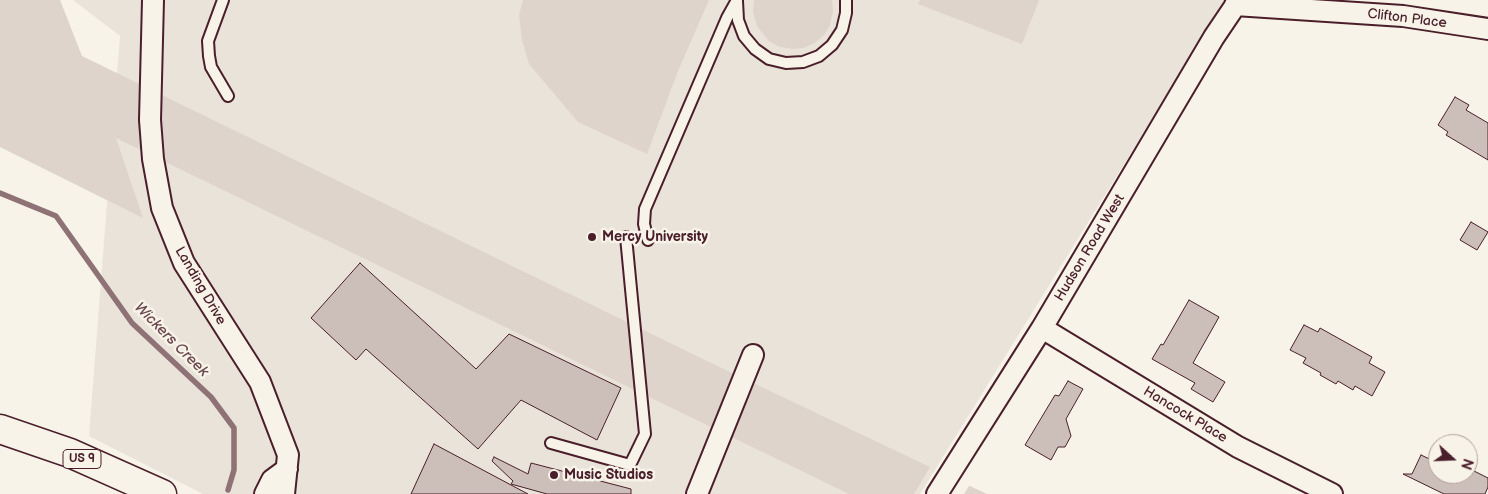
<!DOCTYPE html>
<style>
body{margin:0}
#map{position:relative;width:1488px;height:494px;overflow:hidden;background:#f7f3e8;font-family:"Balsamiq Sans",sans-serif}
canvas{display:block}
.north{position:absolute;left:1428px;top:434px;width:50px;height:50px;box-sizing:border-box;background:#f7f3e8;border:1px solid #b29e9c;border-radius:50%;rotate:110deg;font-size:14px;font-weight:700;line-height:20px;text-align:center;color:#4a1f2b}
.north::after{content:'';display:block;margin:auto;width:18px;height:22px;background:#4a1f2b;clip-path:polygon(50% 0,100% 100%,50% 72%,0 100%)}
</style>
<div id="map">
<canvas width="1488" height="494"></canvas>
<div class="north">N</div>
</div>
<script>
const context = document.querySelector('canvas').getContext('2d');
context.lineJoin = 'round';
function paint(path, color) { context.fillStyle = color; context.fill(path, 'evenodd'); }
const shape = rows => new Path2D(rows.map(r => 'M' + r).join(''));
function strokePath(path, color, width, dash) { context.strokeStyle = color; context.lineWidth = width; context.lineCap = dash ? 'butt' : 'round'; context.setLineDash(dash || []); context.stroke(path); }
function write(font, color, halo, rows, align = 'center') {
  context.font = font + ' "Balsamiq Sans",sans-serif'; context.lineWidth = 5; context.setLineDash([]); context.textBaseline = 'middle'; context.strokeStyle = halo; context.fillStyle = color; for (const [text, x, y, turn = 0] of rows) {
    context.save(); context.translate(x, y); context.rotate((+turn || 0) * Math.PI / 180); context.textAlign = isNaN(turn) ? turn : align; if (halo) context.strokeText(text, 0, 0); context.fillText(text, 0, 0); context.restore();
  }
}
paint(shape([
 [73,0,1232,0,1202,38,920,494,203,494,89,436,120,36]
]), '#eae3da');
paint(shape([
 [0,0,60,0,82,56,711,363,930,467,914,494,849,494,116,138,143,218,0,147],
 [523,0,709,0,678,71,647,154,578,122,529,64,522,40,519,15],
 [754,0,832,0,833,11,830,25,825,34,815,43,803,48,794,49,780,47,769,41,757,26,753,12],
 [920,0,1039,0,1022,44,918,4],
 [969,486,970,486,987,494,964,494]
]), '#ded4cc');
strokePath(shape([
 [0,193,56,216,132,323,211,397,234,428,234,470,228,490]
]), '#8e7275', 5.5);
const building = shape([
 [1455,97,1469,105,1466,110,1488,123,1488,160,1446,135,1448,132,1438,125,1455,97],
 [1471,222,1488,232,1477,250,1460,240,1471,222],
 [360,263,476,369,509,334,621,388,597,440,521,400,478,449,366,349,356,360,311,318,360,263],
 [1189,300,1219,317,1193,363,1225,382,1213,402,1191,389,1195,383,1152,359,1161,344,1163,345,1189,300],
 [1304,325,1318,332,1320,328,1372,357,1369,363,1385,372,1372,396,1355,386,1353,390,1338,381,1336,384,1320,375,1321,373,1303,363,1306,358,1290,350,1304,325],
 [1068,381,1083,389,1066,419,1071,436,1065,447,1058,447,1051,460,1025,445,1055,395,1059,396,1068,381],
 [434,444,528,494,411,494,434,444],
 [1421,455,1438,463,1438,474,1468,474,1468,468,1488,478,1488,487,1485,494,1444,494,1403,474,1412,474,1421,455],
 [494,457,528,474,531,463,631,489,631,494,547,494,511,484,513,481,492,461,494,457]
]);
paint(building, '#ccbfb9');
strokePath(building, '#4a1f2b', 1);
const lane = shape([
 [223,0,208,41,209,56,211,67,228,96],
 [737,1,738,20,744,36,755,49,769,59,786,63,803,62,819,56,832,45,842,30,846,13,846,0],
 [648,240,644,224,645,209,727,18,737,0],
 [551,443,630,465,645,434,626,237]
]);
const street = shape([
 [153,0,150,120,153,159,162,208,184,263,260,382,288,455,284,494],
 [1235,5,1403,16,1488,29],
 [1042,328,1238,447,1332,494],
 [265,494,272,480,287,469],
 [697,494,753,355],
 [937,494,1042,328,1214,37,1239,0]
]);
const primary = shape([
 [0,429,70,453,162,494]
]);
strokePath(lane, '#4a1f2b', 14);
strokePath(street, '#4a1f2b', 24);
strokePath(primary, '#4a1f2b', 31);
strokePath(lane, '#f7f3e8', 10);
strokePath(street, '#f7f3e8', 20);
strokePath(primary, '#f7f3e8', 28);
for (const [x, y, r, color] of [
 [592,237,5,"#4a1f2b"],
 [554,475,5,"#4a1f2b"]
]) { const dot = new Path2D(); dot.arc(x, y, r, 0, 2 * Math.PI); context.fillStyle = color; context.fill(dot); strokePath(dot, '#f7f3e8', 2); }
for (const [x, y, w] of [
 [82,459,38]
]) { const box = new Path2D(); box.roundRect(x - w / 2, y - 9.5, w, 19, 4); context.fillStyle = '#f7f3e8'; context.fill(box); strokePath(box, '#4a1f2b', 1); }
write('bold 12px', '#4a1f2b', null, [
 ["US 9",82,459]
]);
write('14px', '#4a1f2b', '#f7f3e8', [
 ["Clifton Place",1407,19,7],
 ["Hudson Road West",1090,248,-59],
 ["Landing Drive",200,286,60],
 ["Hancock Place",1185,415,31]
]);
write('bold 14px', '#4a1f2b', '#f7f3e8', [
 ["Mercy University",602,237],
 ["Music Studios",564,475]
], 'left');
write('italic 15px', '#6c4950', '#f7f3e8', [
 ["Wickers Creek",171,340,45]
]);
</script>
